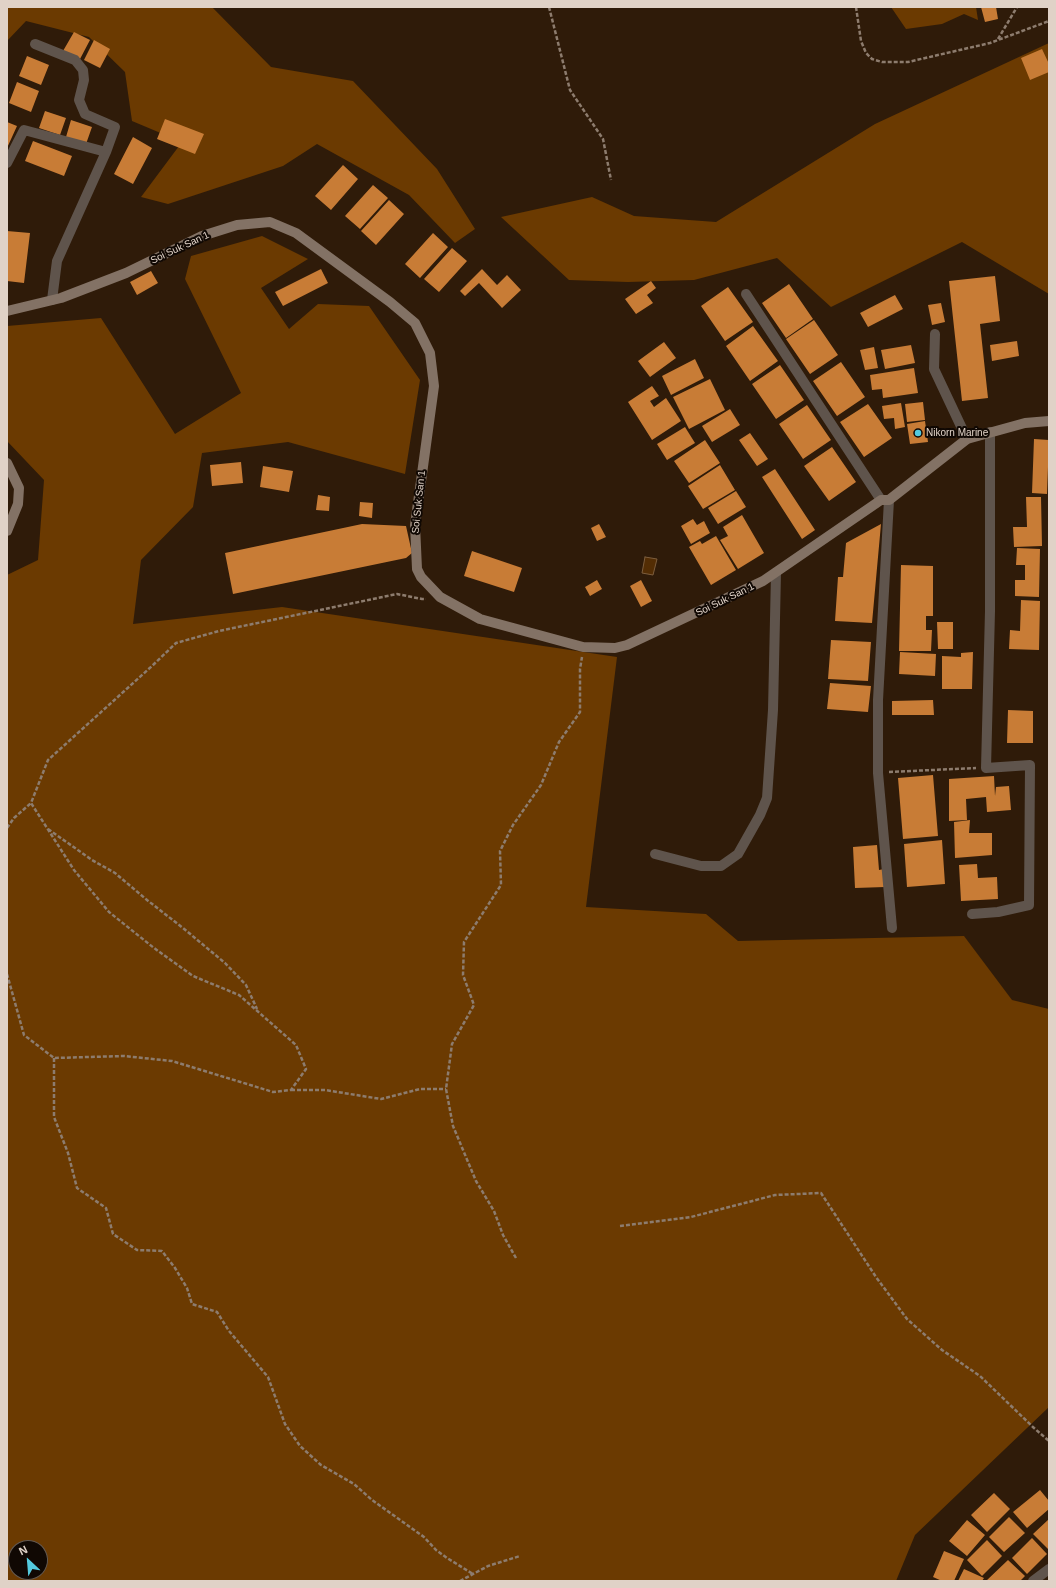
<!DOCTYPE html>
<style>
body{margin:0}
#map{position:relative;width:1056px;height:1588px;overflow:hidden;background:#2f1b09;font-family:Helvetica,sans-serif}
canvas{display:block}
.frame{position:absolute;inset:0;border:8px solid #e0d2c7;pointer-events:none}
.north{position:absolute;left:8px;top:1540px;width:40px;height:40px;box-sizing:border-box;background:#100803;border:1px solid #635951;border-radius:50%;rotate:334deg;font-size:11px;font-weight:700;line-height:16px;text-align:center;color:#e0d2c7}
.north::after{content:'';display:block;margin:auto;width:14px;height:18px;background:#54cade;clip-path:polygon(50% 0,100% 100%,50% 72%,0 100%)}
</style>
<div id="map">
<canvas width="1056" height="1588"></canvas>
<div class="frame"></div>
<div class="north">N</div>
</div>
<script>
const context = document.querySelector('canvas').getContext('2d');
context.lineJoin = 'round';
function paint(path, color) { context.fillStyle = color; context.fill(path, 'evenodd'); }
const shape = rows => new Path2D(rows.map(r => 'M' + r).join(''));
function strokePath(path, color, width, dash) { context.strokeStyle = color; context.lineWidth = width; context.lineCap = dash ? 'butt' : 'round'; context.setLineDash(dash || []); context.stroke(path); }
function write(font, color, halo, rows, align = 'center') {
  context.font = font + ' Helvetica,sans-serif'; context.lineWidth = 4; context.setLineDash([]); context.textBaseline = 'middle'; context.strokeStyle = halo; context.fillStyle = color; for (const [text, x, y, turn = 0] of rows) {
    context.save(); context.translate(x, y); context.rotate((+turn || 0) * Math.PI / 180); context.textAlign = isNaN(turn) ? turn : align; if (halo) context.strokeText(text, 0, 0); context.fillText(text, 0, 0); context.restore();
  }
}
paint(shape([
 [7,7,212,7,271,67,353,81,437,169,475,229,455,243,409,195,317,144,283,166,168,204,141,197,182,142,132,121,125,72,89,37,26,21,7,41],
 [891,7,976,7,978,20,964,14,942,24,906,29],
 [1049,43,1049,294,962,242,831,307,777,258,694,280,628,282,569,280,501,217,592,197,634,216,716,222,875,124],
 [262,236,308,259,261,288,289,329,318,304,369,306,420,380,405,474,288,442,202,453,193,507,141,560,133,624,282,607,617,657,586,907,706,914,738,941,964,936,1012,1000,1049,1009,1049,1407,915,1535,896,1581,7,1581,7,575,38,560,44,480,7,441,7,326,101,318,175,434,241,393,185,279,191,256],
 [16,1548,40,1548,40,1572,16,1572]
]), '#6b3a01');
const water = shape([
 [645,557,657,559,653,575,642,573,645,557]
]);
paint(water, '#532d04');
strokePath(water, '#7d5e3e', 1);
paint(shape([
 [981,7,996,7,998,19,985,22],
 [74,32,90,40,80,59,63,51],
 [94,40,110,49,100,68,84,60],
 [1042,49,1049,64,1049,72,1030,80,1021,58],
 [27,56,49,65,41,85,19,76],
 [17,82,39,91,31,112,9,103],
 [45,111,66,118,60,135,39,128],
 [165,119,204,134,195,154,157,139],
 [71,120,92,127,86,144,66,137],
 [7,122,17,126,7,148],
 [133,137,152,148,133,184,114,174],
 [33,141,72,156,64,176,25,161],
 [343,165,358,179,331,210,315,196],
 [373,185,388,198,360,229,345,216],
 [389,200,404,214,376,245,361,231],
 [7,231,30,233,24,283,7,281],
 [433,233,448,247,420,278,405,264],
 [452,248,467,261,439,292,424,279],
 [321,269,328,283,283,306,275,292],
 [482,269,497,285,507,275,521,290,502,308,479,283,465,296,460,291],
 [151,271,158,283,137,295,130,282],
 [995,276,1000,321,980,324,988,398,962,401,949,281],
 [651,281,656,288,647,295,653,303,636,314,625,299],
 [789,284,813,319,786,338,762,303],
 [728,287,753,322,725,341,701,306],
 [895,295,903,309,868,327,860,313],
 [941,303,945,322,932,325,928,305],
 [814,320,838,355,810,374,786,339],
 [753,326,778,361,750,381,726,346],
 [1017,341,1019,356,992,361,990,345],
 [664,342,676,358,650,377,638,361],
 [911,345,915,363,885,369,881,350],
 [874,347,878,368,865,370,860,350],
 [695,359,704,378,671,395,662,376],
 [841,362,865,397,837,416,813,381],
 [780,365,804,400,776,419,752,384],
 [914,368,918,393,883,398,882,389,872,390,870,375],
 [710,379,725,410,689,429,673,397],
 [652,386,659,396,650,401,654,407,666,398,681,421,652,440,628,402],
 [923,402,925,420,907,422,905,404],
 [901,403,905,427,895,429,894,418,884,419,882,406],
 [868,404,892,438,864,457,840,422],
 [807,405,831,440,803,459,779,424],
 [730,409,740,425,712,442,702,426],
 [925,421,928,442,910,444,907,424],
 [685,427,695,443,667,460,657,444],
 [750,433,768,459,757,466,739,440],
 [1034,439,1049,440,1047,494,1032,493],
 [705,440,720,463,689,483,674,461],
 [832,447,856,482,829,501,804,466],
 [241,462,243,483,212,486,210,465],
 [720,465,735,490,703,509,688,486],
 [263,466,293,471,289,492,260,487],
 [775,469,815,530,802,539,762,477],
 [736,491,746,507,718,524,708,508],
 [318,495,330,497,329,511,316,510],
 [1026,497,1041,497,1042,546,1014,547,1013,527,1027,527],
 [360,502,373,503,372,518,359,516],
 [742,515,764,553,738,569,720,540,728,536,723,527],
 [693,519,697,525,704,521,710,533,691,544,681,526],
 [362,524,406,526,412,553,406,558,233,594,225,553],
 [599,524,606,537,597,541,591,528],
 [881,524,872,623,835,621,838,577,843,577,846,543],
 [716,536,736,570,711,585,689,547,700,541,702,544],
 [1017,548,1040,549,1039,597,1015,596,1015,580,1025,580,1025,565,1016,565],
 [472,551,522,568,514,592,464,576],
 [901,565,933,566,933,616,926,616,926,630,932,630,931,651,899,651],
 [597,580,602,589,590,596,585,587],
 [641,580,652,601,641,607,630,586],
 [1021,600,1040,601,1039,650,1009,649,1010,630,1020,631],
 [937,622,953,622,953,649,938,649],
 [831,640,871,642,868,681,828,679],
 [900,652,936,654,935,676,899,674],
 [973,652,972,689,942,689,942,656,961,657,961,653],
 [830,683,871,686,868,712,827,709],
 [933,700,934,715,892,715,892,701],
 [1008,710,1033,711,1033,743,1007,743],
 [933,775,938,836,903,839,898,778],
 [994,776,995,796,996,787,1009,786,1011,810,987,812,986,797,966,799,967,820,949,821,949,779],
 [970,820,969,833,992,833,992,855,955,858,954,822],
 [942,840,945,884,907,887,904,844],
 [877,845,879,870,884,869,885,887,855,888,853,847],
 [977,864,978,878,997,877,998,899,961,901,959,865],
 [1040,1490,1049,1501,1049,1509,1027,1528,1013,1512],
 [994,1493,1010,1509,987,1532,971,1515],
 [1009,1517,1025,1533,1004,1552,989,1537],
 [1049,1519,1049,1550,1033,1534],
 [967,1520,985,1535,967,1556,949,1541],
 [1032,1538,1047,1554,1027,1574,1012,1558],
 [987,1540,1002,1556,982,1576,967,1560],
 [944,1551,964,1559,954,1581,942,1581,933,1577],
 [1008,1560,1025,1576,1020,1581,986,1581],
 [964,1569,984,1578,982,1581,958,1581]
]), '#c87c36');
strokePath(shape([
 [549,7,570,90,603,139,611,180],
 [856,7,861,41,866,53,872,59,882,62,908,62,990,43,1049,21],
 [998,39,1017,7],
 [889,772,976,768],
 [7,828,14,818,31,803],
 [48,829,92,860,115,873,147,900,183,928,225,963,246,985,257,1009],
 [7,974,24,1035,54,1058,124,1056,172,1061,273,1092,291,1090,306,1069,296,1045,239,995,193,976,154,948,109,912,74,870,31,803,48,760,152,666,176,643,219,631,397,594,422,599,426,599],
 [54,1058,54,1117,68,1153,77,1188,106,1208,113,1234,137,1250,162,1251,175,1268,187,1288,192,1304,217,1312,229,1331,268,1377,285,1424,300,1446,321,1465,354,1484,372,1500,424,1537,436,1550,447,1558,473,1574],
 [291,1090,325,1090,381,1099,420,1089,446,1089],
 [620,1226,691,1217,775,1195,821,1193,876,1277,907,1319,942,1350,980,1376,1034,1428,1049,1441],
 [516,1258,503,1235,494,1211,476,1181,453,1126,446,1089,452,1044,474,1005,463,975,464,942,501,885,500,851,513,825,541,785,559,742,580,712,580,669,582,657],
 [460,1581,488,1566,520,1556]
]), '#8d7c6e', 2.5, [4, 2]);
strokePath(shape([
 [35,44,75,60,83,70,84,80,79,100,85,114,115,127,106,152],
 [7,163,24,130,106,152,57,261,52,300],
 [746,294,881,500],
 [935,334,934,369,967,439],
 [889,500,878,700,878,773,892,928],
 [655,854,701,866,721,866,738,854,760,815,767,798,773,710,776,573],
 [972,914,998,912,1029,905,1030,765,986,768,990,611,990,432],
 [1033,1581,1049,1569]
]), '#5f544c', 10);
strokePath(shape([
 [7,311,61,298,126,273,202,236,237,225,270,222,296,233,390,302,415,323,430,353,434,386,415,525,417,569,421,577,440,597,480,619,583,647,615,648,627,645,763,581,881,500,889,500,967,439,1025,423,1049,421],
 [7,463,19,488,18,504,7,531]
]), '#837265', 10);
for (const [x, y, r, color] of [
 [918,433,4,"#54cade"]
]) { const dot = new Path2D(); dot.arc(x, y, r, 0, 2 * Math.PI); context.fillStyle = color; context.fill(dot); strokePath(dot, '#100803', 1.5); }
write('10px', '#e0d2c7', '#100803', [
 ["Soi Suk San 1",180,248,-25],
 ["Soi Suk San 1",419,502,-84],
 ["Soi Suk San 1",725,600,-26]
]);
write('10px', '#e0d2c7', '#100803', [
 ["Nikorn Marine",926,433]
], 'left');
</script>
